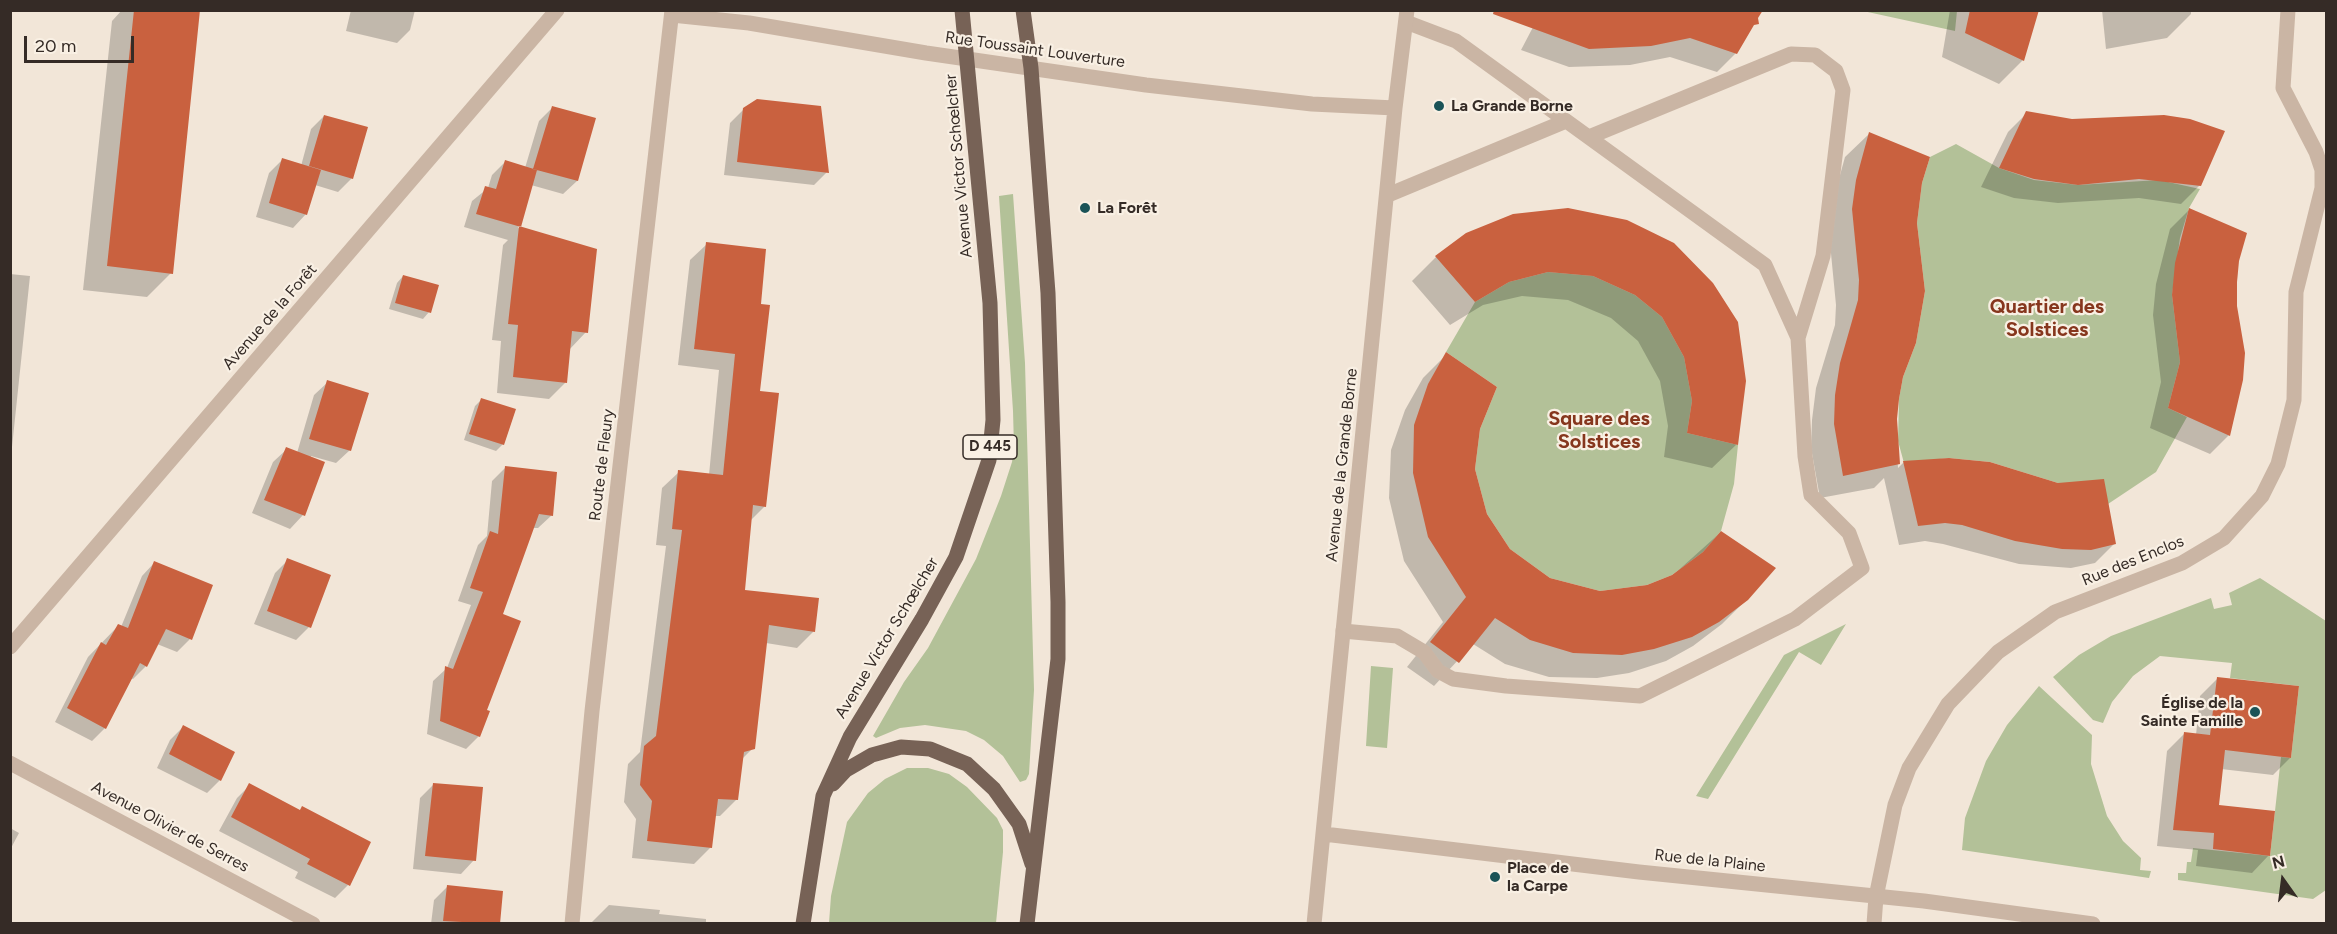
<!DOCTYPE html>
<meta charset="utf-8">
<style>
body{margin:0}
#map{position:relative;width:2337px;height:934px;overflow:hidden;background:#f2e6d8;font-family:Figtree,sans-serif}
canvas{display:block}
.frame{position:absolute;inset:0;border:12px solid #352b26;pointer-events:none}
.north{position:absolute;left:2253px;top:850px;width:60px;height:60px;-webkit-text-stroke:4px #f9f0e4;paint-order:stroke;rotate:346deg;font-size:16px;font-weight:700;line-height:24px;text-align:center;color:#352b26}
.north::after{content:'';display:block;margin:auto;width:21px;height:27px;background:#352b26;clip-path:polygon(50% 0,100% 100%,50% 72%,0 100%)}
.scale{position:absolute;left:24px;top:36px;width:110px;height:27px;box-sizing:border-box;border:3px solid #352b26;border-top:0;padding-left:8px;font-size:18px;line-height:21px;white-space:nowrap;color:#352b26;-webkit-text-stroke:4px #f9f0e4;paint-order:stroke}
</style>
<div id="map">
<canvas width="2337" height="934"></canvas>
<div class="frame"></div>
<div class="north">N</div>
<div class="scale">20 m</div>
</div>
<script>
const context = document.querySelector('canvas').getContext('2d');
context.lineJoin = 'round';
function paint(path, color) { context.fillStyle = color; context.fill(path, 'evenodd'); }
const shape = rows => new Path2D(rows.map(r => 'M' + r).join(''));
function strokePath(path, color, width, dash) { context.strokeStyle = color; context.lineWidth = width; context.lineCap = dash ? 'butt' : 'round'; context.setLineDash(dash || []); context.stroke(path); }
function write(font, color, halo, rows, align = 'center') {
  context.font = font + ' Figtree,sans-serif'; context.lineWidth = 4.5; context.setLineDash([]); context.textBaseline = 'middle'; context.strokeStyle = halo; context.fillStyle = color; for (const [text, x, y, turn = 0] of rows) {
    context.save(); context.translate(x, y); context.rotate((+turn || 0) * Math.PI / 180); context.textAlign = isNaN(turn) ? turn : align; if (halo) context.strokeText(text, 0, 0); context.fillText(text, 0, 0); context.restore();
  }
}
paint(shape([
 [1863,11,1957,11,1955,31],
 [1956,144,1999,168,2034,180,2078,185,2159,180,2200,189,2189,208,2180,238,2172,295,2180,362,2168,408,2187,417,2156,472,2108,504,2083,483,2058,483,1990,462,1949,458,1904,463,1898,441,1899,399,1903,377,1916,343,1925,291,1917,223,1922,183,1930,157],
 [1013,194,1025,363,1034,690,1029,774,1026,780,1020,782,1003,756,984,740,966,731,925,725,900,728,876,738,873,736,904,682,928,648,976,559,1001,496,1012,462,1014,447,1013,411,999,196],
 [1548,272,1593,276,1635,295,1662,317,1684,357,1692,401,1687,433,1738,445,1734,484,1721,531,1703,552,1672,575,1647,585,1600,591,1550,578,1510,549,1487,514,1475,469,1480,429,1497,387,1446,352,1475,302,1509,282],
 [2260,578,2326,621,2326,890,2313,899,2178,880,2178,873,2186,873,2187,862,2191,862,2193,848,2270,856,2281,757,2291,758,2299,686,2230,678,2232,663,2160,656,2133,676,2112,702,2103,723,2093,720,2053,677,2079,655,2111,636,2211,598,2214,609,2232,605,2229,593],
 [1846,624,1821,665,1799,652,1708,799,1696,796,1784,655],
 [1371,666,1393,668,1387,748,1366,746],
 [2039,686,2092,735,2091,764,2107,816,2123,841,2141,858,2140,870,2151,871,2149,878,1962,850,1965,818,1986,761,2007,725],
 [907,768,928,768,949,774,967,787,997,818,1003,830,1003,852,996,923,829,923,831,896,847,822,868,793,885,779]
]), '#b3c198');
paint(shape([
 [122,10,199,10,171,273,147,297,83,290,112,21],
 [351,10,415,10,410,30,397,43,346,31],
 [1542,10,1761,10,1736,53,1717,72,1670,57,1630,65,1569,67,1521,50],
 [1950,10,2037,10,2023,60,1999,84,1942,57],
 [2102,10,2191,10,2191,14,2167,38,2106,49],
 [552,108,594,119,577,181,563,194,531,185,518,228,595,250,586,332,569,350,565,383,549,399,497,393,501,341,492,340,503,245,508,240,464,227,472,201,488,188,492,175,505,162,525,168,539,121],
 [744,109,827,172,814,185,724,175,730,123],
 [2027,113,2200,185,2181,204,2139,198,2058,203,2014,198,1981,187,2008,132],
 [324,116,352,178,338,192,315,185,306,214,293,228,256,217,269,173,282,160,301,166,311,129],
 [1869,134,1916,203,1895,419,1898,468,1904,462,2114,544,2095,563,2071,568,2019,564,1943,544,1925,541,1899,545,1884,478,1874,488,1820,498,1811,448,1812,420,1816,388,1835,325,1836,305,1829,233,1832,204,1845,157],
 [2189,210,2238,261,2229,435,2210,454,2150,428,2161,382,2153,315,2156,284,2170,229],
 [1626,221,1737,444,1712,468,1664,457,1668,426,1660,381,1638,341,1611,318,1568,300,1522,296,1483,305,1450,325,1412,281,1436,257,1466,234],
 [707,244,759,305,758,393,765,506,750,521,743,592,814,631,797,648,766,643,753,748,741,760,737,799,720,816,715,816,711,847,694,864,632,858,636,819,624,802,628,764,640,752,666,546,656,545,662,488,679,472,709,475,719,370,678,365,690,260],
 [10,274,30,276,10,466],
 [403,276,429,312,423,319,389,309,397,283],
 [1447,354,1478,429,1474,469,1485,514,1509,550,1549,579,1600,593,1648,587,1672,576,1721,532,1747,599,1722,624,1693,646,1666,661,1629,673,1597,678,1549,677,1505,664,1473,644,1434,686,1407,667,1443,622,1404,561,1389,498,1391,450,1405,410,1423,378],
 [328,382,350,450,336,463,311,456,303,515,290,529,252,513,273,462,287,449,297,453,314,395],
 [482,399,503,444,496,451,464,440,475,406],
 [505,468,552,515,538,528,533,528,502,615,479,736,466,749,427,734,433,681,447,668,471,605,458,601,478,545,487,536,492,481],
 [288,560,309,627,296,640,254,624,275,573],
 [155,562,190,639,177,652,157,644,146,666,133,679,130,678,105,728,92,741,55,722,88,657,118,626,121,627,142,576],
 [2217,679,2290,758,2273,775,2221,769,2217,806,2269,855,2252,873,2196,866,2198,850,2157,846,2167,751,2184,734,2196,735,2200,696],
 [183,727,220,780,207,793,157,768,170,740],
 [434,784,474,860,461,874,413,869,420,798],
 [250,785,299,811,302,808,348,885,335,898,295,878,298,872,219,831,237,798],
 [10,828,19,833,10,850],
 [447,887,498,924,431,924,434,900],
 [609,905,660,910,659,914,706,919,706,924,590,924]
]), '#0003');
paint(shape([
 [134,10,200,10,173,274,107,266],
 [1494,10,1763,10,1758,18,1759,24,1754,25,1737,54,1690,38,1651,46,1589,49,1493,14],
 [1970,10,2039,10,2024,61,1965,33],
 [757,99,821,106,829,173,737,162,743,108],
 [552,106,596,118,578,181,533,169],
 [2026,111,2072,119,2164,115,2190,119,2225,131,2201,186,2139,179,2078,185,2034,179,1999,168],
 [324,115,368,127,353,179,309,166],
 [1869,132,1930,157,1922,183,1917,223,1925,291,1916,343,1903,377,1899,399,1897,419,1900,464,1843,476,1834,424,1835,395,1840,363,1858,300,1859,280,1852,209,1856,180],
 [282,158,321,170,307,215,269,203],
 [505,160,537,170,521,227,476,214,485,186,496,189],
 [1568,208,1627,220,1674,243,1713,283,1738,322,1746,381,1738,445,1687,433,1692,401,1684,357,1662,317,1635,295,1593,276,1548,272,1509,282,1475,302,1435,256,1466,233,1513,214],
 [2189,208,2247,233,2239,261,2237,282,2237,306,2245,353,2243,380,2230,436,2168,408,2180,362,2172,295,2175,263],
 [519,226,597,249,588,333,572,331,567,383,513,377,518,325,508,324],
 [706,242,766,249,761,304,770,305,760,391,779,393,766,507,753,505,745,590,819,598,815,632,769,625,755,749,744,752,738,800,718,799,712,848,647,841,652,801,640,785,644,746,656,736,682,530,672,529,678,470,723,475,735,354,694,349],
 [403,275,439,285,431,313,395,303],
 [1446,352,1497,387,1480,429,1475,469,1487,514,1510,549,1550,578,1600,591,1647,585,1672,575,1703,552,1721,531,1776,568,1748,600,1719,622,1692,637,1654,649,1622,655,1573,653,1530,640,1495,618,1459,663,1430,642,1466,597,1428,537,1413,473,1414,425,1428,384],
 [327,380,369,393,351,451,309,439],
 [481,398,516,409,504,445,469,434],
 [286,447,325,462,305,516,264,500],
 [1949,458,1990,462,2058,483,2104,479,2116,544,2091,550,2062,549,2015,541,1962,525,1945,523,1918,526,1903,461],
 [505,466,557,472,553,516,539,514,503,614,521,621,487,710,490,711,480,737,440,721,445,666,453,669,483,592,470,588,490,531,498,534],
 [287,558,331,575,311,628,267,611],
 [154,561,213,585,192,640,166,629,147,667,140,663,106,729,67,708,101,642,106,645,118,624,128,628],
 [2217,677,2299,686,2291,758,2225,750,2219,805,2275,811,2270,856,2213,849,2214,833,2173,830,2184,732,2210,735],
 [183,725,235,752,221,781,169,754],
 [249,783,300,810,302,806,371,842,350,886,307,864,310,859,231,817],
 [433,783,483,787,476,861,425,856],
 [447,885,503,891,500,924,443,921]
]), '#c9613f');
strokePath(shape([
 [1589,137,1791,54,1815,55,1836,71,1843,90,1823,256,1798,338],
 [1388,195,1566,121],
 [1343,631,1397,636,1424,652,1438,671,1453,679,1506,686,1640,696,1795,619,1862,568,1849,533,1811,495,1805,456,1798,338,1765,265,1456,41,1406,22]
]), '#cab5a4', 15);
strokePath(shape([
 [672,15,749,23,926,53,1146,85,1312,104,1395,108],
 [10,647,557,10],
 [10,763,313,924],
 [1324,834,1639,872,1924,901,2093,924],
 [572,924,592,711,672,10],
 [1314,924,1395,108,1407,10],
 [1874,924,1876,897,1895,805,1909,768,1948,704,1998,652,2055,612,2182,563,2224,538,2262,496,2278,464,2294,400,2296,292,2322,188,2322,170,2316,152,2283,88,2288,10]
]), '#cab5a4', 15);
strokePath(shape([
 [1023,10,1031,68,1048,293,1058,602,1058,659,1027,924],
 [833,784,846,770,872,755,901,747,930,749,967,764,994,789,1019,824,1032,864],
 [803,924,823,796,850,737,922,619,956,557,989,460,993,420,990,303,962,10]
]), '#776256', 15);
for (const [x, y, r, color] of [
 [1439,106,6,"#1b5357"],
 [1085,208,6,"#1b5357"],
 [2255,712,6,"#1b5357"],
 [1495,877,6,"#1b5357"]
]) { const dot = new Path2D(); dot.arc(x, y, r, 0, 2 * Math.PI); context.fillStyle = color; context.fill(dot); strokePath(dot, '#f9f0e4', 2); }
for (const [x, y, w] of [
 [990,447,54]
]) { const box = new Path2D(); box.roundRect(x - w / 2, y - 12, w, 24, 4.5); context.fillStyle = '#f9f0e4'; context.fill(box); strokePath(box, '#352b26', 1.5); }
write('bold 15px', '#352b26', null, [
 ["D 445",990,447]
]);
write('16px', '#352b26', '#f9f0e4', [
 ["Rue Toussaint Louverture",1035,50,8],
 ["Avenue Victor Schœlcher",959,166,-95],
 ["Avenue de la Forêt",270,317,-49],
 ["Route de Fleury",602,465,-83],
 ["Avenue de la Grande Borne",1342,465,-84],
 ["Rue des Enclos",2133,561,-22],
 ["Avenue Victor Schœlcher",887,638,-59],
 ["Avenue Olivier de Serres",170,827,28],
 ["Rue de la Plaine",1710,861,6]
]);
write('bold 16px', '#352b26', '#f9f0e4', [
 ["La Grande Borne",1451,106],
 ["La Forêt",1097,208],
 ["Église de la",2243,703,"right"],
 ["Sainte Famille",2243,721,"right"],
 ["Place de",1507,868],
 ["la Carpe",1507,886]
], 'left');
write('bold 20px', '#86361d', '#f9f0e4', [
 ["Quartier des",2047,307],
 ["Solstices",2047,330],
 ["Square des",1599,419],
 ["Solstices",1599,442]
]);
</script>
